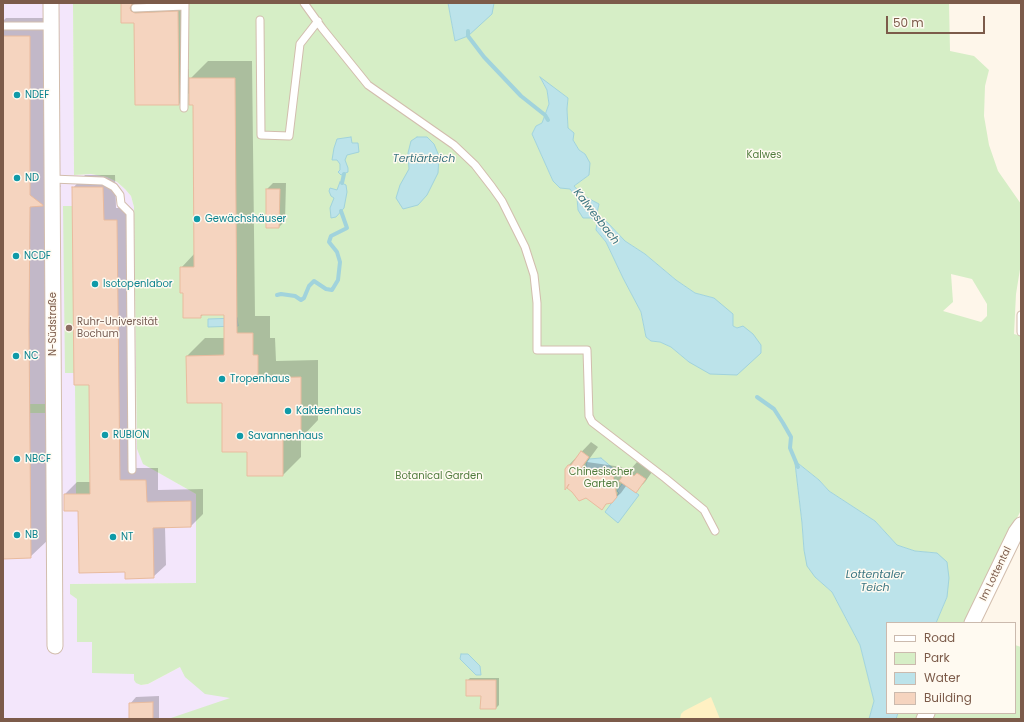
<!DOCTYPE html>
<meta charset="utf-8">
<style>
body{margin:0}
#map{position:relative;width:1024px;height:722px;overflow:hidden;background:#fef6ea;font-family:Poppins,sans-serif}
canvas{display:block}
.frame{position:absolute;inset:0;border:4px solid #7c5b4a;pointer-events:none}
.legend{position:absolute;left:886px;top:622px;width:130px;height:92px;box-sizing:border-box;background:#fffaf1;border:1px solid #cbbaae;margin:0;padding:5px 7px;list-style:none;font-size:12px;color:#7c5b4a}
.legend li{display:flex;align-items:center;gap:8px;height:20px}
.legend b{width:20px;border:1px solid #cbbaae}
.scale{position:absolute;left:886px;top:16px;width:99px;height:18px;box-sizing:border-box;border:2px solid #7c5b4a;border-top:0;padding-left:5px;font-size:12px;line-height:14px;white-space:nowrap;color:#7c5b4a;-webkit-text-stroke:3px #fffaf1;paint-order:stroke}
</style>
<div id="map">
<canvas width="1024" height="722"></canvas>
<div class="frame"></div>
<ul class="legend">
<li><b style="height:5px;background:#fff"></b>Road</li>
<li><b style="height:11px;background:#d6eec6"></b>Park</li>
<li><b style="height:11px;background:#bce3ea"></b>Water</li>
<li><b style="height:11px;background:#f5d4bf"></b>Building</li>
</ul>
<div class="scale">50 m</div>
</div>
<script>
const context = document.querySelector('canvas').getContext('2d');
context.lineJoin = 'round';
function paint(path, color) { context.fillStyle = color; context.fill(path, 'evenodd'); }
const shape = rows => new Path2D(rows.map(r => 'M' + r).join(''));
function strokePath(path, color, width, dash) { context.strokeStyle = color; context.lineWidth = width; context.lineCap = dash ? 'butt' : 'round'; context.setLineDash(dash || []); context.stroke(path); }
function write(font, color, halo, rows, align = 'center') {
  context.font = font + ' Poppins,sans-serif'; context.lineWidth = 3; context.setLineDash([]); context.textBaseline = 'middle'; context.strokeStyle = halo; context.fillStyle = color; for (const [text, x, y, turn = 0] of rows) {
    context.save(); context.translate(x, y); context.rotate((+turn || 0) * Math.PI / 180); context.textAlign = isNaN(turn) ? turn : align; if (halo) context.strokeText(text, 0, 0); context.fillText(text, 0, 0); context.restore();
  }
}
paint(shape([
 [3,3,73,3,74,175,91,174,107,177,117,182,125,189,131,196,134,207,137,449,144,464,196,494,196,583,70,584,77,599,77,641,92,642,134,674,141,685,148,684,180,667,396,719,3,719]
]), '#f3e6fb');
paint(shape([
 [73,3,448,3,455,41,491,14,494,3,949,3,950,51,974,56,989,70,985,86,984,116,989,145,998,171,1021,204,1021,263,1016,294,1014,334,1021,336,1021,510,966,621,968,623,936,623,947,597,937,553,915,551,897,545,875,521,829,491,819,480,799,464,795,463,802,523,804,550,815,577,832,592,860,645,874,701,869,719,168,719,230,698,205,694,185,677,180,667,148,684,141,685,136,683,134,680,134,674,92,673,92,642,77,642,77,599,70,594,70,584,196,583,196,494,143,464,137,449,134,207,131,196,125,189,117,182,107,177,91,174,74,175],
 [541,79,568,98,567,109,568,128,573,133,573,140,579,150,585,154,589,175,574,186,582,195,599,204,597,213,601,220,607,222,625,241,645,254,676,280,695,293,714,298,733,326,737,328,689,362,671,347,660,342,651,341,646,337,641,312,623,278,606,242,596,230,597,223,578,210,577,198,570,189,553,181,532,134,536,126,542,123,549,104,547,90],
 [951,274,972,279,987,304,987,316,981,322,943,311,953,302],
 [63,206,72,206,74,373,65,373],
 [75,385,89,385,90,494,76,494],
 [30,404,47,404,47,413,30,413],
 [1015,645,1021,647,1021,719,896,719,898,713,1015,713]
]), '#d6eec6');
paint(shape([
 [711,697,720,719,680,719,681,714,684,711]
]), '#fff1c3');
const water = shape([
 [448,3,494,3,492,14,468,36,455,41,448,3],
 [540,77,568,98,567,109,568,128,574,133,573,140,579,150,585,154,590,163,589,175,574,186,582,195,599,204,597,213,601,220,607,222,625,241,645,254,676,280,695,293,714,298,733,314,733,326,737,328,743,326,753,334,761,345,761,353,737,375,710,374,689,362,671,347,660,342,651,341,646,337,641,312,623,278,606,242,596,230,597,223,591,218,583,218,578,210,577,198,570,189,560,188,553,181,532,134,536,126,542,123,549,104,547,90,540,77],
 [351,137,352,143,358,143,359,152,347,155,345,160,348,168,348,172,341,175,338,172,340,170,340,164,337,160,332,160,334,148,337,139,351,137],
 [417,137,427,137,434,144,439,156,438,173,427,195,418,205,403,209,396,198,400,185,409,169,408,153,411,141,417,137],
 [340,182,346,185,347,192,344,208,336,217,331,218,330,208,334,198,331,196,329,191,330,188,337,190,340,182],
 [237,318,238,326,208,327,208,319,237,318],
 [601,458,615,470,613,474,607,474,606,478,616,485,612,490,572,468,580,465,584,469,587,465,586,464,589,459,601,458],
 [795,463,799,464,819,480,829,491,875,521,897,545,915,551,937,553,947,562,949,578,947,597,936,623,887,623,887,713,898,713,896,719,869,719,874,701,860,645,832,592,815,577,807,566,804,550,802,523,795,463],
 [627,477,627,486,639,495,618,523,605,512,619,493,617,491,627,477],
 [461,654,468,654,480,666,481,675,476,675,460,659,461,654]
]);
paint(water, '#bce3ea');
strokePath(water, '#a1d3dc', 1);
paint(shape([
 [122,3,187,3,187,69,189,69,189,80,208,61,252,61,255,316,270,316,270,338,275,338,276,361,318,360,318,420,301,438,301,457,283,475,248,451,223,402,188,402,187,356,205,338,225,338,225,314,204,314,200,317,184,292,181,268,195,253,194,104,190,92,179,104,135,22],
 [6,18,48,18,48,177,61,186,48,200,49,539,30,557,3,558,3,21],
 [85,175,115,175,116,208,129,208,132,468,158,468,158,490,203,489,203,514,191,526,165,527,166,565,153,577,126,571,79,510,65,494,77,482,91,482,90,384,73,188],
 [273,183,286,183,285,221,279,227,267,227,267,189],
 [591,442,598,447,587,462,622,467,624,477,637,462,644,467,647,464,654,469,645,482,636,491,625,484,626,486,621,493,611,502,607,503,602,508,586,497,567,487,568,466],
 [470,678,499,678,499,705,496,708,481,708,482,695,467,681],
 [159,696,159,719,130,719,130,704,136,697]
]), '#0003');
strokePath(shape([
 [468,31,468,36,484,57,521,96,545,115,548,120],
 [342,183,344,174],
 [277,295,281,294,295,296,301,300,304,298,309,286,314,281,326,289,332,290,338,280,340,262,337,252,329,242,331,236,347,228,341,211],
 [757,397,774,409,783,423,791,437,790,448,798,467]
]), '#a1d3dc', 4);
const building = shape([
 [121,3,135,3,132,4,130,8,131,11,135,13,178,11,179,105,135,105,134,23,121,23,121,3],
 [3,36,30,36,30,195,43,205,43,206,30,207,29,330,31,558,3,559,3,36],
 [189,78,235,78,237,333,253,333,253,355,258,355,258,378,301,377,301,438,283,439,283,476,247,476,247,452,222,452,222,403,187,403,186,356,224,355,224,315,201,315,201,318,183,318,183,293,180,293,180,267,194,267,193,105,189,105,189,78],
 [72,187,103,187,104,220,117,220,120,480,146,480,147,502,191,501,191,527,153,528,154,578,125,579,125,572,79,573,78,511,64,511,64,494,90,494,89,385,74,385,72,187],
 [266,189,280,189,279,228,266,228,266,189],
 [581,451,589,457,579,471,613,476,617,497,612,503,606,504,602,510,586,498,579,501,572,492,567,488,569,484,565,490,565,469,568,465,571,465,581,451],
 [627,471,634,476,637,473,646,479,636,493,619,481,627,471],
 [466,680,496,680,496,709,480,709,481,696,466,696,466,680],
 [153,702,153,719,129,719,129,703,153,702]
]);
paint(building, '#f5d4bf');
strokePath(building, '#e9bb9e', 1);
const service = shape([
 [304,3,322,28,368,85,454,145,475,165,492,187,502,201,525,247,534,275,537,303,537,350,587,350,589,416,592,422,665,478,704,510,715,531],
 [135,8,185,6],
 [260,20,261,135,289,136,300,44,318,21],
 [3,26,51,26],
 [184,108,185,3],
 [52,179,103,181,114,187,120,195,121,204,130,213,132,470],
 [1021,315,1021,332]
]);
const minor = shape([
 [51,3,55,646],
 [972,623,1016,532,1021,525],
 [924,719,927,713]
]);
strokePath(service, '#d2bdad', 9);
strokePath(minor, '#d2bdad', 17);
strokePath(service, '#fff', 7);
strokePath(minor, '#fff', 15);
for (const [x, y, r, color] of [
 [17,95,4,"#0f9aa8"],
 [17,178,4,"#0f9aa8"],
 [197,219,4,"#0f9aa8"],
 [16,256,4,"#0f9aa8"],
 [95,284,4,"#0f9aa8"],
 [69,328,4,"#8d6e63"],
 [16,356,4,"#0f9aa8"],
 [222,379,4,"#0f9aa8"],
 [288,411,4,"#0f9aa8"],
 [105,435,4,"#0f9aa8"],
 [240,436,4,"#0f9aa8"],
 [17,459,4,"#0f9aa8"],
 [17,535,4,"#0f9aa8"],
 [113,537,4,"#0f9aa8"]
]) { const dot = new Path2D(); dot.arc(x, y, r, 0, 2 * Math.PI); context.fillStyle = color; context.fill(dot); strokePath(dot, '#fffaf1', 1.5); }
write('10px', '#0d838f', '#fffaf1', [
 ["NDEF",25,95],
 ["ND",25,178],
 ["Gewächshäuser",205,219],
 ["NCDF",24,256],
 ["Isotopenlabor",103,284],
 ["NC",24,356],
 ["Tropenhaus",230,379],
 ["Kakteenhaus",296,411],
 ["RUBION",113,435],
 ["Savannenhaus",248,436],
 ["NBCF",25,459],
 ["NB",25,535],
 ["NT",121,537]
], 'left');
write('10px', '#517c3e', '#fffaf1', [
 ["Kalwes",764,155],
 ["Chinesischer",601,472],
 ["Garten",601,484],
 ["Botanical Garden",439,476]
]);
write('10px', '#785e54', '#fffaf1', [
 ["Ruhr-Universität",77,322],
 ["Bochum",77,334]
], 'left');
write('10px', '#7c5b4a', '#fffaf1', [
 ["N-Südstraße",53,324,-90],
 ["Im Lottental",996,574,-64]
]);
write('italic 11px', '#3c7682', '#fffaf1', [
 ["Tertiärteich",424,159],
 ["Kalwesbach",596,217,52],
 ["Lottentaler",875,575],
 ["Teich",875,588]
]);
</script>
